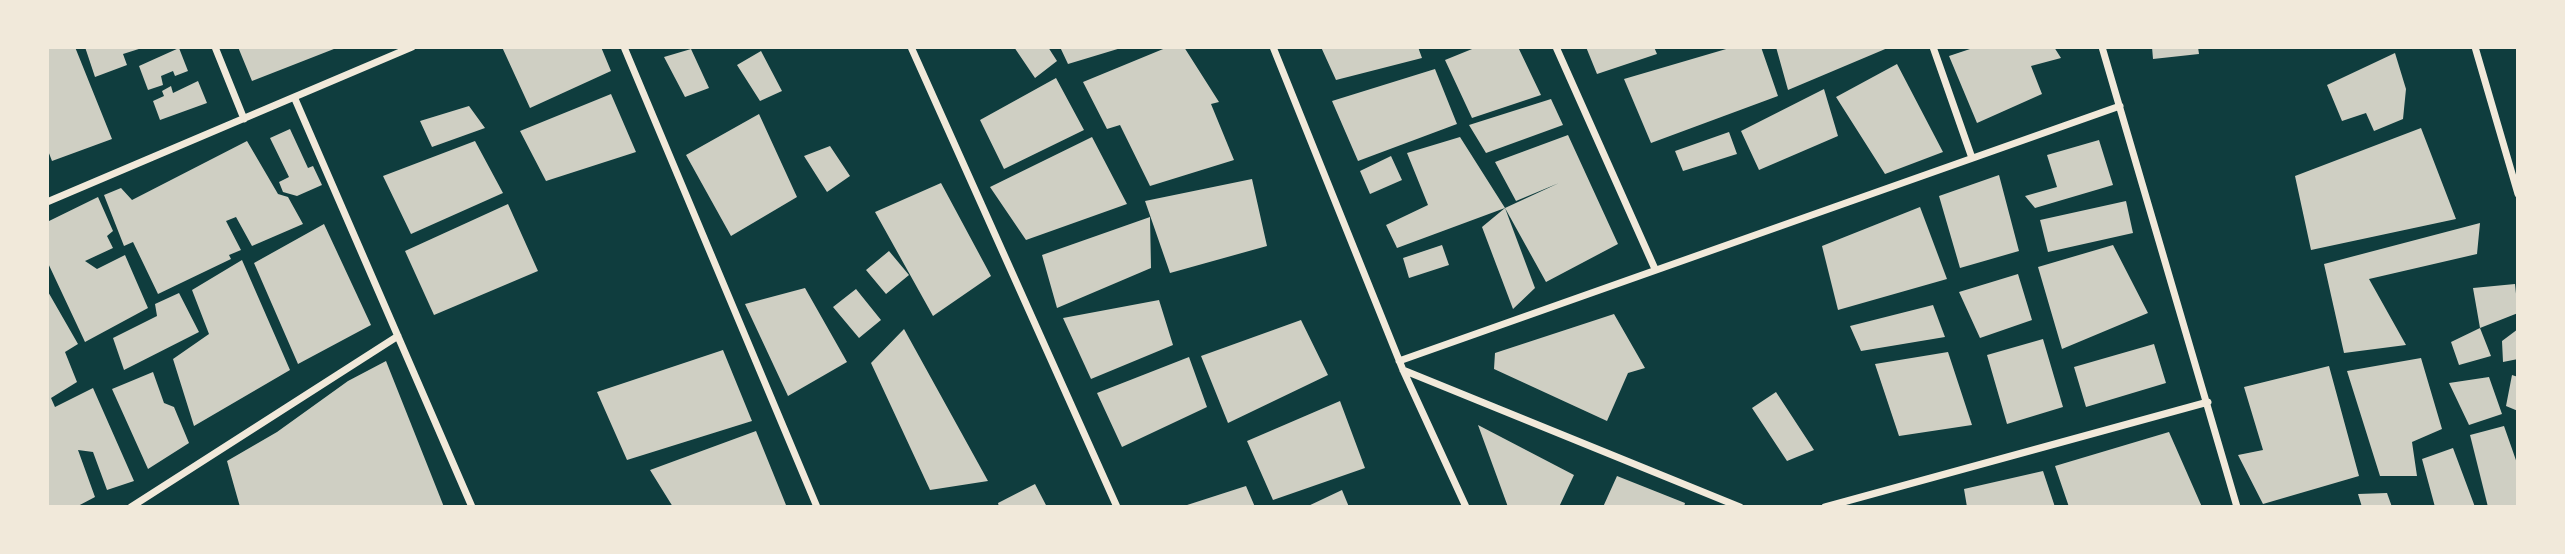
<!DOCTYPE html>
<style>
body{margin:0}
#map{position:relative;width:2565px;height:554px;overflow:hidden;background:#0f3d3e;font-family:Cabin,sans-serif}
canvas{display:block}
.frame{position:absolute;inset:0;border:49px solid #f1e9da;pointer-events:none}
</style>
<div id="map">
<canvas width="2565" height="554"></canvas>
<div class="frame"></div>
</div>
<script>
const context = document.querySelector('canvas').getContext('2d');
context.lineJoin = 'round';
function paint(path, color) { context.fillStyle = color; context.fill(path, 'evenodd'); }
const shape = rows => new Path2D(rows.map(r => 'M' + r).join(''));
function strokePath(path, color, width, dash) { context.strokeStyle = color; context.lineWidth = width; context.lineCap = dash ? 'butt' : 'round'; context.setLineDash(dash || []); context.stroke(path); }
paint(shape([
 [47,47,75,47,112,139,52,161,47,148],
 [85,47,142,47,142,48,123,54,127,65,95,77],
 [238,47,339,47,252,81],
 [502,47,601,47,611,71,530,108],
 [1014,47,1048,47,1057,61,1035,78],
 [1060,47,1121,47,1121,48,1068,64],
 [1168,47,1184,47,1219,102,1211,104,1234,160,1150,186,1120,125,1107,129,1083,82],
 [1321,47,1418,47,1422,58,1336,80],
 [1477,47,1518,47,1541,95,1472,118,1445,60],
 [1586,47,1654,47,1657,54,1597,74],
 [1733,47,1761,47,1778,96,1651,143,1624,79],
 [1776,47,1890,47,1788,90],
 [1976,47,2054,47,2061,58,2031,66,2042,94,1977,123,1949,56],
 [2152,47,2198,47,2199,54,2153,59],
 [179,48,188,71,175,76,173,71,161,76,163,85,148,90,139,66],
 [691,49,709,88,685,97,664,57],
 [761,51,782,91,760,101,737,65],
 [2395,53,2406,89,2403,119,2374,131,2366,113,2342,121,2327,85],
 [1897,64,1943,152,1885,174,1836,97],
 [1435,69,1457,124,1358,161,1332,101],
 [1056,78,1084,130,1004,169,980,120],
 [198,81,207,103,160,120,153,101,164,96,162,91,171,86,173,93],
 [1824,89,1838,136,1759,170,1741,131],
 [611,94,636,152,546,181,520,131],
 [1551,99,1563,125,1486,153,1469,125],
 [469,106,485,128,432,147,420,121],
 [759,114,797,197,731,236,686,155],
 [2421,128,2456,219,2311,250,2295,176],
 [290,129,308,168,313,166,322,185,297,196,283,192,279,182,289,177,270,138],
 [1729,132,1737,154,1683,171,1675,151],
 [1568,135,1618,244,1546,282,1505,208,1559,183,1516,201,1495,162],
 [1092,137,1127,204,1026,240,990,187],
 [1460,137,1505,208,1397,248,1386,225,1428,205,1407,153],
 [2099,140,2113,185,2035,208,2025,196,2057,187,2047,155],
 [247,141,278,194,288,197,303,224,252,246,236,217,226,221,241,250,229,255,231,259,158,294,133,242,124,246,104,195,121,188,132,200],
 [475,141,503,193,411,234,383,176],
 [830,146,850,176,827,192,804,156],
 [1391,156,1402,180,1370,194,1360,171],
 [1999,175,2019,251,1960,268,1939,196],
 [1252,179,1267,246,1170,273,1145,201],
 [941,183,991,276,933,316,875,212],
 [98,197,113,231,107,236,113,248,85,261,97,269,125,255,148,308,85,342,47,261,47,222],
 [2126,201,2133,233,2048,252,2040,220],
 [508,204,538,271,434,315,405,251],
 [1920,207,1947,279,1838,310,1822,246],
 [1505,208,1535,288,1513,309,1482,227],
 [1150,217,1151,268,1057,308,1042,255],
 [2480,223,2477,254,2369,279,2406,345,2344,353,2324,264],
 [324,224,371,325,298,364,254,263],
 [1442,245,1449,265,1409,278,1403,258],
 [2113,245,2148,313,2062,349,2038,267],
 [889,251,909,275,886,294,866,270],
 [242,260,290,370,194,426,173,359,209,334,192,290],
 [2018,274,2032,320,1980,338,1959,292],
 [2515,284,2518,313,2480,328,2473,288],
 [805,288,847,362,788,396,745,304],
 [856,289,881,320,859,338,833,307],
 [47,290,78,344,65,352,77,382,51,398,55,407,93,388,134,481,107,490,93,452,78,450,95,497,76,507,47,507],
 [179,293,199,332,124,370,113,338,157,316,155,304],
 [1159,300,1173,345,1091,379,1063,318],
 [1933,305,1945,337,1861,351,1850,326],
 [1614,314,1645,368,1628,373,1607,421,1494,369,1495,353],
 [1301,320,1328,375,1228,423,1201,356],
 [2480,328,2491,356,2459,365,2451,342],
 [904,329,988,481,930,490,871,363],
 [2518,329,2518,359,2503,362,2502,341],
 [2043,339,2063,407,2007,424,1987,355],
 [2154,344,2166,383,2086,407,2074,367],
 [723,350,752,421,627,460,597,392],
 [1948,352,1972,425,1899,436,1875,364],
 [1189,357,1207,407,1122,447,1097,393],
 [2421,358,2442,429,2412,442,2417,476,2380,476,2347,371],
 [386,361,444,507,240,507,227,461,277,432,348,381],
 [2329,366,2359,476,2263,504,2238,455,2263,450,2244,387],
 [153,372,164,403,174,407,189,443,148,469,112,389],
 [2512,375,2518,377,2518,411,2506,406],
 [2489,377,2502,414,2469,425,2449,383],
 [1776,392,1814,450,1787,461,1752,408],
 [1340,401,1365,468,1273,500,1247,441],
 [1478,425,1574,475,1559,507,1508,507],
 [2504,426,2518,466,2518,507,2488,507,2470,435],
 [756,431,786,505,782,507,673,507,650,470],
 [2169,432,2202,507,2069,507,2055,466],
 [2453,448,2475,507,2435,507,2422,459],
 [2043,471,2055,507,1967,507,1964,489],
 [1617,476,1685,503,1684,507,1603,507],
 [1035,484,1047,507,999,507,998,503],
 [1246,486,1255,507,1184,507,1184,506],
 [1342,490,1349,507,1306,507],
 [2387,493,2392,507,2362,507,2358,494]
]), '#cfcfc3');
strokePath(shape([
 [215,47,244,119],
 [624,47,817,507],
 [911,47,1117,507],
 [1273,47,1403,370,1466,507],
 [1556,47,1655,269],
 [1933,47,1972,158],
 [2102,47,2237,507],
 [2475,47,2518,194],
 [295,99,472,507],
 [47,202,412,47],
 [1399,361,2120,106],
 [1403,370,1740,507],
 [131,507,398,336],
 [1825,507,2208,402]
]), '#f1e9da', 7);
</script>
